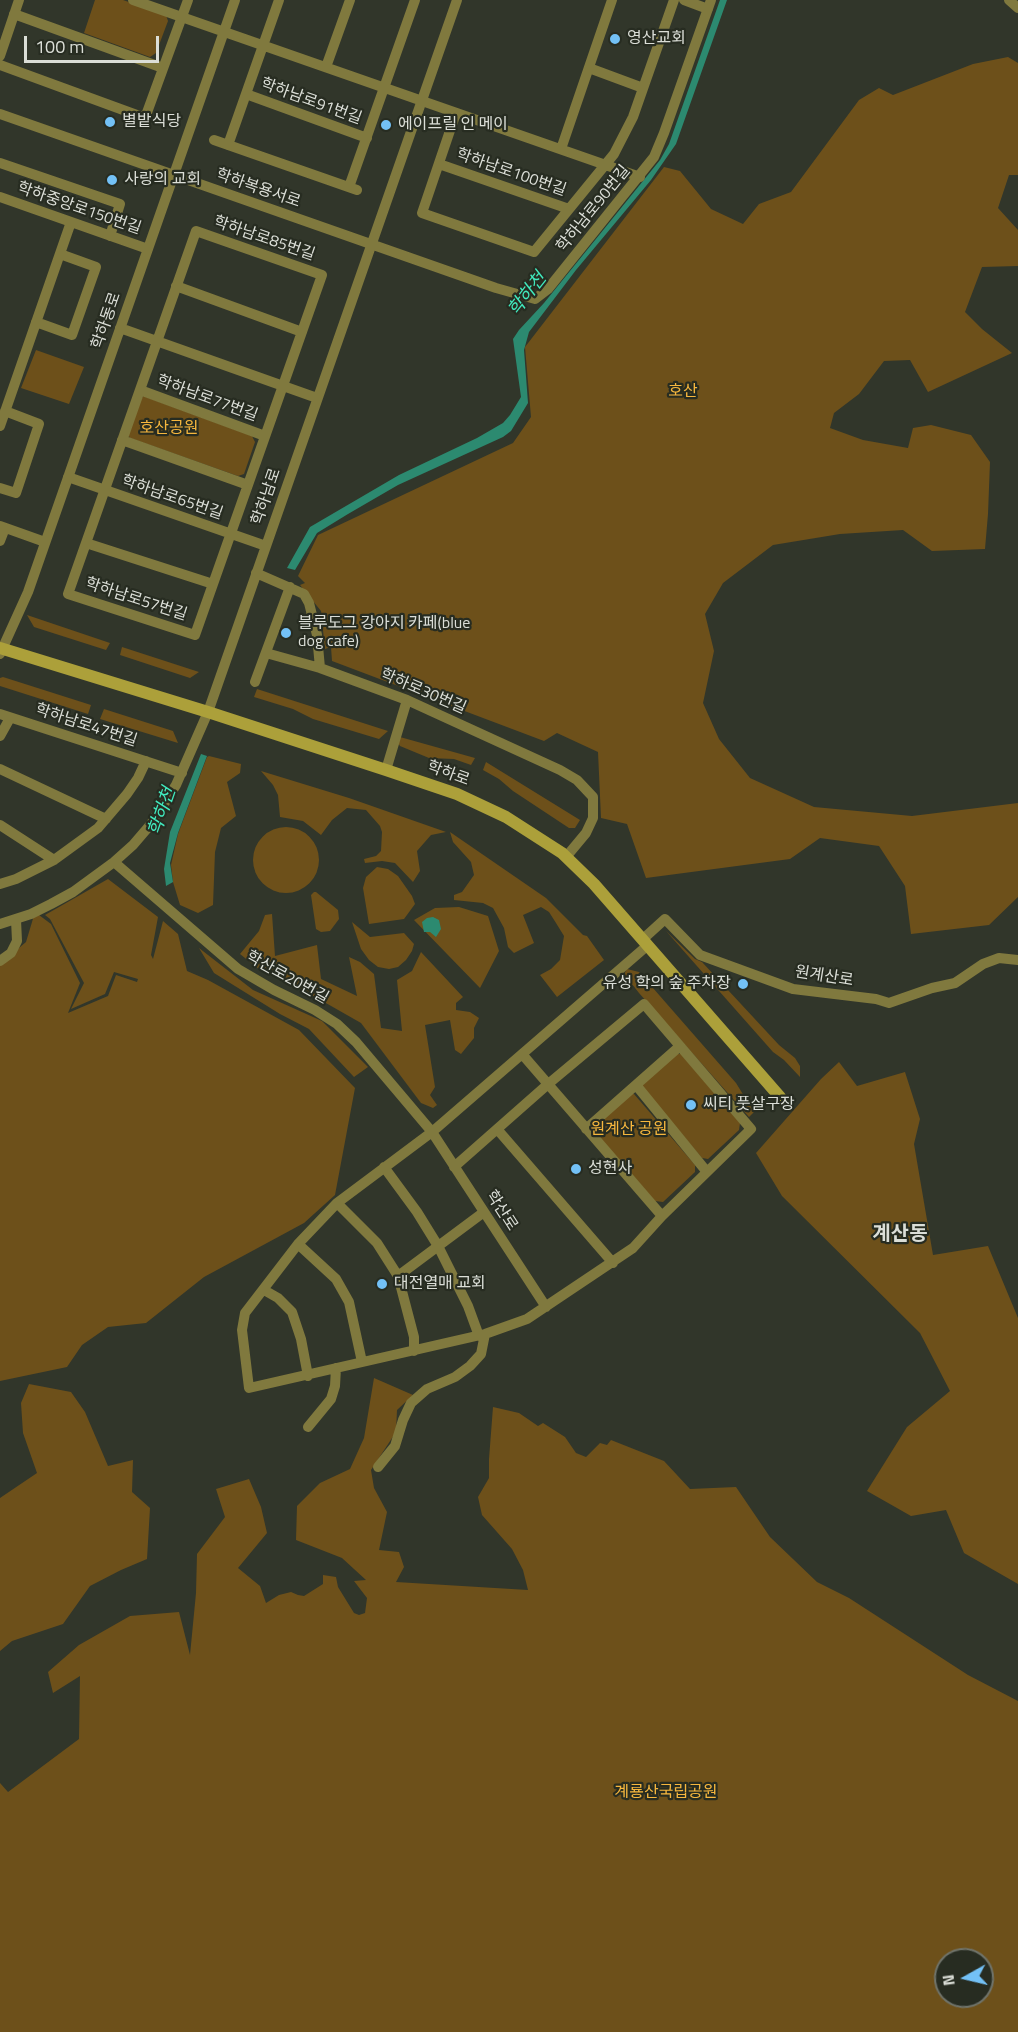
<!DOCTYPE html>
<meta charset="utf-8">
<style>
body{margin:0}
#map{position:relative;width:1018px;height:2032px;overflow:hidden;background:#31362a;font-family:"Titillium Web",sans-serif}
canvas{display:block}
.north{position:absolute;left:934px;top:1948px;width:60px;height:60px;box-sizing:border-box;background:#272c21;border:2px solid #6f736a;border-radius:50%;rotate:262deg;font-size:16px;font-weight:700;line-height:24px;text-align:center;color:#dbded7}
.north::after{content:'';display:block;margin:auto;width:21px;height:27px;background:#73c1f6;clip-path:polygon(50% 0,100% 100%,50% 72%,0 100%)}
.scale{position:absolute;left:24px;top:36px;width:135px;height:27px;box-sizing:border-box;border:3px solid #dbded7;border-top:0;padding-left:8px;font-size:18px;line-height:21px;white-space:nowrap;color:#dbded7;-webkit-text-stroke:4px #272c21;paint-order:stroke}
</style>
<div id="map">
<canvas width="1018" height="2032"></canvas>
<div class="north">N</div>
<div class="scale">100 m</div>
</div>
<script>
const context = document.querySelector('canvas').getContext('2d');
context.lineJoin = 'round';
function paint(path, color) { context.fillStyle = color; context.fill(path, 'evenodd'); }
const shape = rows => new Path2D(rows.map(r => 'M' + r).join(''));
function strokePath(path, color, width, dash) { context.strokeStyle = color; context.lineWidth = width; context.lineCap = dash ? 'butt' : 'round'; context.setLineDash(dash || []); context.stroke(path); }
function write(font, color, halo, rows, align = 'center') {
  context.font = font + ' "Titillium Web","Noto Sans KR",sans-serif'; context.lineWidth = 4.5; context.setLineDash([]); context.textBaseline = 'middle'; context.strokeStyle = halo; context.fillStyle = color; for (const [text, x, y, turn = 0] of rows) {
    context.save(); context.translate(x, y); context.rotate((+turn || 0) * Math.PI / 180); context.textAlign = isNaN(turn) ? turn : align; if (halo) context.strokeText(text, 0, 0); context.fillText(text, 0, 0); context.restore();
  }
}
paint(shape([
 [95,0,123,0,166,15,168,21,156,53,150,57,84,33],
 [1008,57,1018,63,1018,175,1009,175,998,208,1018,230,1018,266,982,267,965,312,982,329,1012,353,928,392,910,360,884,361,859,394,834,413,830,428,863,440,908,448,913,428,931,425,971,435,990,462,988,514,985,549,932,551,903,530,840,534,773,545,723,583,705,614,714,651,703,703,719,739,750,778,814,807,912,816,1018,803,1018,897,989,925,911,934,905,886,879,846,820,838,790,859,646,878,627,824,601,818,598,752,557,733,544,741,332,661,331,647,325,649,321,611,300,585,305,583,298,576,318,535,513,443,531,417,525,347,664,167,680,171,711,209,743,224,759,204,791,192,859,100,879,88,893,95,973,64],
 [36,350,84,367,69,404,21,388],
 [143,396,252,436,255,442,244,474,238,476,130,438,126,431],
 [27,615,110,643,106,650,34,627],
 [122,647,199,672,190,678,120,655],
 [3,677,91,705,88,714,0,686,0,678],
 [257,689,388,731,379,739,313,719,293,709,254,697],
 [104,709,173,731,178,743,100,719],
 [400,737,475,758,471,765,454,759,429,758,400,746,398,743],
 [209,756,241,764,240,773,227,782,236,816,221,828,215,852,213,905,198,913,180,905,173,882,171,865,178,834,207,757],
 [486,762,580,820,575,828,569,828,513,791,499,779,483,770],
 [261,771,349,798,446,832,431,835,417,851,420,871,413,882,395,863,382,861,365,863,364,859,376,856,381,851,382,832,380,826,366,810,347,808,332,820,321,835,303,821,280,817,278,795,273,785],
 '253 860a33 33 0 1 1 66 0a33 33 0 1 1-66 0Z',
 [450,832,546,898,583,935,587,936,604,960,557,997,540,975,551,969,560,960,564,936,556,923,549,912,541,907,523,915,534,943,514,953,508,947,504,928,493,908,483,903,454,900,454,895,462,892,474,875,471,862,453,842],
 [377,867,388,869,398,876,412,896,415,904,404,919,369,924,363,888,366,877],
 [108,879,158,917,151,955,153,959,163,921,178,934,187,971,208,980,299,1030,355,1088,335,1195,304,1223,204,1277,146,1323,108,1327,82,1345,67,1367,0,1381,0,964,26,942,35,912,51,924,80,983,68,1013,108,996,116,975,137,982,138,979,114,972,105,994,71,1009,84,983,50,919,45,915],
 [314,892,316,892,338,910,339,919,330,931,321,932,316,929,311,895],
 [459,907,488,916,499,951,480,988,414,920,435,908],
 [272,914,275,956,317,945,321,979,357,996,349,957,360,962,374,974,381,1028,402,1031,397,980,412,971,421,952,463,997,456,1003,456,1010,470,1012,479,1018,474,1028,474,1038,461,1054,455,1050,450,1020,425,1025,435,1087,430,1095,437,1105,433,1108,421,1103,361,1023,303,990,260,970,240,954,259,931,265,915],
 [352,922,370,937,404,933,414,944,412,951,406,960,398,967,389,969,378,967,369,960,361,949],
 [666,931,695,959,702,962,779,1045,795,1058,800,1066,800,1077,784,1060,773,1052],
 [199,948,253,990,322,1021,368,1067,354,1077,309,1029,280,1014,214,973],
 [627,969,639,972,736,1083,754,1112,749,1117,639,993,624,974],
 [675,1054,681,1054,740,1123,739,1130,708,1159,702,1158,642,1087,642,1083],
 [839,1062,857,1086,905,1072,920,1119,914,1144,933,1255,988,1246,1018,1318,1018,1584,964,1553,946,1510,911,1516,867,1491,907,1427,950,1391,920,1333,782,1196,756,1153,821,1079],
 [628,1094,634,1094,695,1165,695,1172,663,1202,655,1201,592,1129],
 [374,1378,413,1395,397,1410,396,1432,371,1470,374,1488,387,1512,379,1550,399,1552,404,1567,396,1582,528,1590,523,1570,512,1549,482,1515,478,1497,489,1478,489,1459,493,1407,519,1413,538,1426,543,1423,565,1437,576,1453,586,1457,600,1443,607,1445,611,1440,664,1461,690,1489,736,1487,770,1537,817,1582,849,1598,968,1675,1018,1701,1018,2032,0,2032,0,1783,8,1792,79,1739,80,1676,53,1693,48,1672,79,1645,130,1616,179,1612,190,1655,196,1593,197,1554,225,1517,216,1489,249,1479,261,1507,267,1533,238,1568,260,1586,266,1603,279,1595,291,1592,298,1595,304,1596,323,1584,323,1575,336,1577,338,1587,354,1613,359,1615,365,1613,367,1598,354,1581,366,1580,342,1558,296,1540,297,1506,320,1483,350,1469,364,1438],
 [946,1960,982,1960,982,1996,946,1996],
 [29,1384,71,1392,85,1412,108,1466,133,1460,132,1492,150,1508,147,1559,121,1570,90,1586,63,1624,12,1641,0,1651,0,1498,37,1473,23,1433,21,1403]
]), '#6d501a');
paint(shape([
 [720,0,727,0,676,144,651,180,576,270,529,332,524,350,528,403,511,431,503,437,398,485,348,514,317,533,295,570,287,568,310,527,399,475,477,438,503,423,510,415,521,397,513,339,519,330,544,303,660,160,669,144],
 [201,754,207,756,178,833,170,863,173,882,166,886,164,869,170,832],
 [433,917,439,920,441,929,436,937,430,932,424,932,422,922,427,918]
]), '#2c8a70');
strokePath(shape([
 [133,0,640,177],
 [684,0,708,9],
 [1009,0,1018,8],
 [14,14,163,68],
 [0,56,19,0],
 [0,65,145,118,188,0],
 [326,67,350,0],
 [589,68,643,88],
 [246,94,367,138],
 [456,113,422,213,534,252,614,154,633,117,674,0],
 [0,114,496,288,535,299,548,289,654,157,664,133,711,0],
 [214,140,357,190],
 [228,145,279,0],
 [561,149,612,0],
 [0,163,120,204,110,236],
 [439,164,569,209],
 [349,187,415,0],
 [0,197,148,249],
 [196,231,322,275,195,635,68,594,196,231],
 [176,286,302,332],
 [36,322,72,335,96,267,60,254],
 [120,328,317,398],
 [140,390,265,436],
 [0,426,71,222],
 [122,440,248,485],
 [68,477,266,546],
 [0,488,16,493,39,424,5,411],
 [0,526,45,542],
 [0,541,5,528],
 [86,543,213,584],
 [256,573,304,594,309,603,317,635,320,668],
 [266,653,320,668,407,700,560,770,577,780,593,797,593,818,586,833,566,857],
 [0,654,28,592,235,0],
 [255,682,290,587],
 [0,714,182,773],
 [0,736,10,718],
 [0,769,106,819],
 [386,770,407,700],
 [0,825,54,860],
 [114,862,238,969,274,990,315,1010,337,1024,356,1042,432,1132,546,1307],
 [0,884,16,879,54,860,98,828,127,794,138,778,146,761],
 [0,924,31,914,51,904,73,892,114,862,133,845,151,824,176,785,208,712,457,0],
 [643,939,665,919,700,955,793,989,876,999,889,1003,932,988,955,983,983,964,999,958,1018,960],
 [0,961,11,953,17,941,16,920],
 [522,1054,662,1216],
 [636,1085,707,1172],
 [497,1129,613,1263],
 [586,1129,680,1046],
 [384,1167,417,1212,438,1246,468,1306,479,1336],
 [454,1167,547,1085,644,1004,751,1129,662,1216,633,1248,527,1319,485,1334,249,1388,242,1330,245,1313,298,1244,337,1203,432,1132,648,945],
 [337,1203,377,1243,398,1276,414,1337,414,1351],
 [298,1244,336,1279,349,1302,362,1362],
 [398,1276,484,1212],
 [264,1290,278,1298,292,1312,301,1339,308,1376],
 [308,1427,331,1399,335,1386,336,1368],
 [378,1467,395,1446,403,1420,411,1403,427,1389,455,1377,470,1366,481,1354,485,1334]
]), '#80793e', 10);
strokePath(shape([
 [0,648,208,712,386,770,457,794,506,817,562,853,594,884,780,1097]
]), '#aca03a', 12);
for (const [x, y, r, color] of [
 [615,39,6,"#73c1f6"],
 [110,122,6,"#73c1f6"],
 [386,125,6,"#73c1f6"],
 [112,180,6,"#73c1f6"],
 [286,633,6,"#73c1f6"],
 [743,984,6,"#73c1f6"],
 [691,1105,6,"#73c1f6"],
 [576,1169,6,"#73c1f6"],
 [382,1284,6,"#73c1f6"]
]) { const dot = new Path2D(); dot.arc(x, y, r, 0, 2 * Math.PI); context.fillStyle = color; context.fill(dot); strokePath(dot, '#272c21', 2); }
write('16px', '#dbded7', '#272c21', [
 ["영산교회",627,39],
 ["별밭식당",122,122],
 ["에이프릴 인 메이",398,125],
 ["사랑의 교회",124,180],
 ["블루도그 강아지 카페(blue",298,624],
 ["dog cafe)",298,642],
 ["유성 학의 숲 주차장",731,984,"right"],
 ["씨티 풋살구장",703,1105],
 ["성현사",588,1169],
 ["대전열매 교회",394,1284]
], 'left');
write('16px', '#dbded7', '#272c21', [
 ["학하남로91번길",311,102,20],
 ["학하남로100번길",511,173,19],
 ["학하복용서로",258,189,19],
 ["학하중앙로150번길",79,209,19],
 ["학하남로90번길",594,209,-51],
 ["학하남로85번길",264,239,19],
 ["학하동로",107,321,-71],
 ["학하남로77번길",207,399,20],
 ["학하남로",267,497,-71],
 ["학하남로65번길",172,498,19],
 ["학하남로57번길",136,600,18],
 ["학하로30번길",423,692,23],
 ["학하남로47번길",86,726,18],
 ["학하로",448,774,20],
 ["원계산로",824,977,9],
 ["학산로20번길",287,978,29],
 ["학산로",501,1211,57]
]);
write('16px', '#f6b73e', '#272c21', [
 ["호산",683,392],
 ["호산공원",169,429],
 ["원계산 공원",629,1130],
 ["계룡산국립공원",666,1793]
]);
write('italic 18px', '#41eabf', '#272c21', [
 ["학하천",528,295,-52],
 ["학하천",163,812,-71]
]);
write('bold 20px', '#dbded7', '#272c21', [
 ["계산동",900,1235]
]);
</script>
